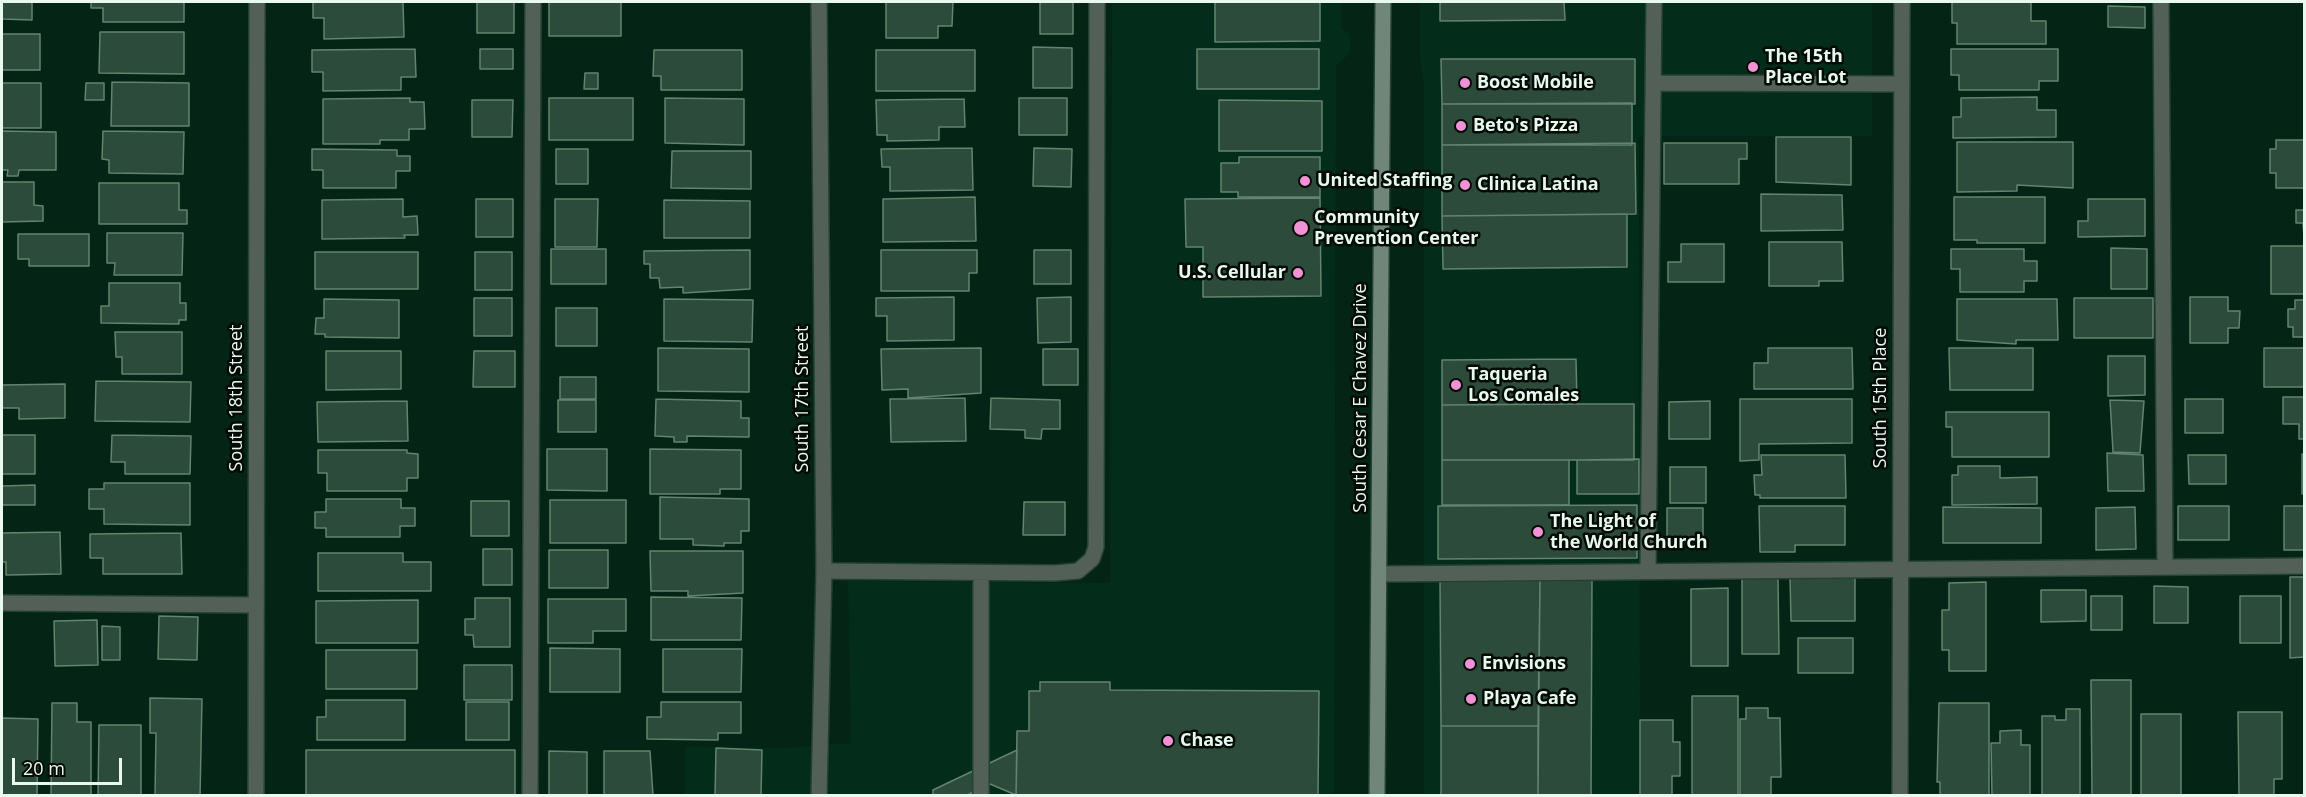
<!DOCTYPE html>
<style>
body{margin:0}
#map{position:relative;width:2306px;height:797px;overflow:hidden;background:#042415;font-family:"Open Sans",sans-serif}
canvas{display:block}
.frame{position:absolute;inset:0;border:3px solid #e8faef;pointer-events:none}
.scale{position:absolute;left:12px;top:758px;width:110px;height:27px;box-sizing:border-box;border:3px solid #e8faef;border-top:0;padding-left:8px;font-size:18px;line-height:21px;white-space:nowrap;color:#e8faef;-webkit-text-stroke:4px #020a05;paint-order:stroke}
</style>
<div id="map">
<canvas width="2306" height="797"></canvas>
<div class="frame"></div>
<div class="scale">20 m</div>
</div>
<script>
const context = document.querySelector('canvas').getContext('2d');
context.lineJoin = 'round';
function paint(path, color) { context.fillStyle = color; context.fill(path, 'evenodd'); }
const shape = rows => new Path2D(rows.map(r => 'M' + r).join(''));
function strokePath(path, color, width, dash) { context.strokeStyle = color; context.lineWidth = width; context.lineCap = dash ? 'butt' : 'round'; context.setLineDash(dash || []); context.stroke(path); }
function write(font, color, halo, rows, align = 'center') {
  context.font = font + ' "Open Sans",sans-serif'; context.lineWidth = 5; context.setLineDash([]); context.textBaseline = 'middle'; context.strokeStyle = halo; context.fillStyle = color; for (const [text, x, y, turn = 0] of rows) {
    context.save(); context.translate(x, y); context.rotate((+turn || 0) * Math.PI / 180); context.textAlign = isNaN(turn) ? turn : align; if (halo) context.strokeText(text, 0, 0); context.fillText(text, 0, 0); context.restore();
  }
}
paint(shape([
 [1112,2,1341,2,1341,28,1350,34,1350,53,1336,66,1334,795,685,796,685,747,784,748,851,743,848,581,1110,583],
 [1420,2,1872,2,1872,136,1639,136,1640,795,1424,795,1424,85,1420,59]
]), '#032d1a');
const building = shape([
 [2,2,32,2,32,20,2,19,2,2],
 [91,2,184,2,184,22,103,22,103,8,91,8,91,2],
 [313,2,403,2,404,37,324,39,324,18,313,18,313,2],
 [477,2,514,2,514,33,477,33,477,2],
 [549,2,621,2,621,36,549,36,549,2],
 [886,2,953,2,952,26,938,26,938,38,886,38,886,2],
 [1040,2,1073,2,1073,34,1040,34,1040,2],
 [1215,2,1320,2,1320,41,1215,42,1215,2],
 [1440,2,1564,2,1565,20,1440,21,1440,2],
 [1952,2,2031,2,2031,21,2046,21,2046,44,1957,44,1957,23,1952,23,1952,2],
 [2108,6,2145,7,2145,28,2108,27,2108,6],
 [100,32,184,32,184,74,99,73,100,32],
 [2,34,40,34,40,70,2,70,2,34],
 [1033,47,1072,48,1072,88,1033,88,1033,47],
 [415,49,416,77,401,77,401,90,323,91,323,72,312,72,312,50,415,49],
 [480,49,513,49,513,69,480,69,480,49],
 [1197,49,1319,49,1319,89,1197,89,1197,49],
 [1951,49,2058,49,2058,81,2039,81,2039,90,1959,90,1959,75,1951,75,1951,49],
 [654,50,742,50,742,90,661,90,661,76,653,76,654,50],
 [876,50,975,50,975,91,876,91,876,50],
 [1441,59,1635,59,1635,104,1442,104,1441,59],
 [585,73,598,73,598,89,584,89,585,73],
 [112,82,189,83,189,126,111,126,112,82],
 [2,83,41,83,41,128,2,128,2,83],
 [86,83,104,83,104,100,85,100,86,83],
 [2037,97,2037,110,2056,110,2056,137,1953,138,1953,117,1961,117,1961,98,2037,97],
 [410,98,410,102,424,102,425,129,409,129,409,140,380,140,380,144,323,144,323,99,410,98],
 [549,98,633,98,633,140,549,140,549,98],
 [665,98,744,99,744,145,665,143,665,98],
 [1019,98,1067,98,1067,135,1019,135,1019,98],
 [964,99,965,127,939,127,939,140,887,141,887,135,877,135,876,100,964,99],
 [472,100,513,100,512,137,472,137,472,100],
 [1219,100,1322,101,1322,151,1219,151,1219,100],
 [1632,103,1632,145,1442,145,1442,104,1632,103],
 [2,131,56,132,56,170,19,170,18,176,7,176,8,170,2,170,2,131],
 [103,131,184,132,183,174,109,173,109,160,102,159,103,131],
 [1776,137,1851,137,1851,185,1776,182,1776,137],
 [2276,140,2304,140,2304,188,2276,188,2276,173,2270,173,2270,149,2276,149,2276,140],
 [1957,142,2073,142,2073,188,2017,185,2017,191,1957,192,1957,142],
 [1635,143,1636,214,1442,216,1442,145,1635,143],
 [1664,143,1747,143,1747,159,1739,159,1739,184,1664,184,1664,143],
 [972,148,973,190,890,191,890,167,882,167,881,149,972,148],
 [1034,148,1072,149,1071,187,1033,186,1034,148],
 [312,149,397,150,397,156,410,156,410,171,396,171,396,188,323,188,323,170,312,170,312,149],
 [556,149,588,149,588,184,556,184,556,149],
 [672,151,751,151,751,189,671,188,672,151],
 [1239,157,1320,157,1320,197,1238,197,1238,192,1221,192,1221,163,1239,163,1239,157],
 [2,182,34,182,34,205,43,206,43,221,2,222,2,182],
 [99,183,179,183,179,210,187,210,187,224,99,224,99,183],
 [1761,194,1842,195,1843,230,1761,231,1761,194],
 [975,197,976,241,883,242,883,199,975,197],
 [1954,197,2045,197,2045,243,1977,243,1977,240,1954,240,1954,197],
 [1320,198,1321,296,1203,297,1203,247,1186,247,1185,199,1320,198],
 [403,199,403,217,417,216,418,235,404,235,405,238,322,239,322,200,403,199],
 [476,199,513,199,513,237,476,237,476,199],
 [555,199,598,199,597,247,555,247,555,199],
 [2088,199,2145,199,2145,236,2078,237,2078,221,2088,221,2088,199],
 [664,200,750,201,750,238,664,238,664,200],
 [2296,210,2304,210,2304,237,2303,223,2296,223,2296,210],
 [1627,214,1627,267,1443,269,1442,216,1627,214],
 [107,233,183,233,182,275,114,275,115,263,107,263,107,233],
 [18,234,89,234,89,266,29,266,29,259,18,259,18,234],
 [1769,242,1842,242,1843,281,1819,281,1819,286,1769,286,1769,242],
 [1681,244,1724,244,1724,282,1668,282,1668,262,1681,262,1681,244],
 [2271,246,2304,246,2304,294,2271,294,2271,246],
 [2111,248,2147,249,2147,289,2111,289,2111,248],
 [551,249,606,249,606,284,551,284,551,249],
 [1951,249,2024,249,2024,261,2037,261,2037,281,2024,281,2024,292,1960,292,1960,269,1951,269,1951,249],
 [750,250,750,289,683,293,683,287,660,288,659,278,650,278,650,264,644,264,644,251,750,250],
 [881,250,977,250,977,273,969,273,969,291,881,291,881,250],
 [1034,250,1071,250,1071,284,1034,284,1034,250],
 [315,252,418,252,418,289,315,289,315,252],
 [475,252,512,252,512,290,475,290,475,252],
 [109,283,180,283,180,303,186,303,186,320,179,320,179,324,101,323,101,306,109,306,109,283],
 [954,297,954,340,887,341,887,316,876,316,876,298,954,297],
 [1071,297,1071,342,1038,343,1037,298,1071,297],
 [2190,297,2228,297,2228,311,2240,311,2239,328,2228,328,2228,343,2190,343,2190,297],
 [474,298,512,298,512,336,474,336,474,298],
 [2074,298,2153,298,2153,338,2074,338,2074,298],
 [324,299,399,300,399,338,325,337,325,334,315,334,316,318,324,318,324,299],
 [664,299,753,300,752,342,664,341,664,299],
 [1957,299,2057,299,2058,340,2016,340,2016,344,1957,340,1957,299],
 [2295,300,2304,300,2304,337,2293,337,2293,327,2288,327,2288,309,2295,309,2295,300],
 [556,308,597,308,597,346,556,346,556,308],
 [115,332,182,332,182,374,122,374,122,357,116,357,115,332],
 [658,348,749,349,749,392,658,391,658,348],
 [981,348,981,393,908,398,908,389,882,390,881,349,981,348],
 [1768,348,1852,348,1853,389,1754,389,1754,363,1768,363,1768,348],
 [1949,348,2033,348,2033,390,1950,390,1949,348],
 [2264,348,2304,348,2304,387,2264,387,2264,348],
 [1043,349,1078,349,1078,385,1043,385,1043,349],
 [326,351,401,351,401,389,326,390,326,351],
 [474,351,515,351,515,387,473,387,474,351],
 [2108,356,2145,356,2145,395,2108,396,2108,356],
 [1576,359,1577,404,1442,405,1442,360,1576,359],
 [560,377,596,377,596,399,560,399,560,377],
 [96,381,191,382,190,422,95,421,96,381],
 [65,384,65,418,19,419,19,408,2,408,2,385,65,384],
 [2283,397,2304,397,2304,439,2299,439,2299,424,2283,424,2283,397],
 [965,398,966,441,891,442,890,399,965,398],
 [991,398,1060,400,1060,429,1042,429,1041,439,1025,438,1025,430,990,429,991,398],
 [656,399,741,401,741,418,749,418,749,437,687,436,687,442,674,442,674,437,655,436,656,399],
 [1740,399,1852,399,1852,443,1759,444,1759,460,1740,461,1740,399],
 [2185,399,2223,399,2223,433,2185,433,2185,399],
 [558,400,596,400,596,432,558,432,558,400],
 [2110,400,2144,401,2140,453,2113,452,2110,400],
 [407,401,408,441,318,442,317,402,407,401],
 [1710,401,1710,439,1669,439,1669,402,1710,401],
 [1577,404,1634,404,1634,460,1442,460,1442,405,1577,404],
 [1946,412,2049,412,2049,457,1952,457,1952,427,1946,427,1946,412],
 [2,435,35,435,35,474,2,474,2,435],
 [112,435,191,436,190,474,125,474,125,462,111,462,112,435],
 [547,449,607,449,607,491,547,490,547,449],
 [650,449,741,450,741,489,720,489,720,494,650,494,650,449],
 [318,450,407,450,407,453,418,454,418,478,407,478,407,491,327,491,327,473,318,473,318,450],
 [2107,453,2143,455,2144,491,2108,491,2107,453],
 [2302,454,2304,454,2304,494,2302,494,2302,454],
 [1761,455,1845,455,1846,498,1760,498,1760,495,1755,495,1754,475,1762,475,1761,455],
 [2188,455,2226,455,2226,484,2189,484,2188,455],
 [1639,459,1639,494,1577,494,1577,460,1639,459],
 [1442,460,1569,460,1569,505,1442,505,1442,460],
 [1958,466,2000,466,2000,478,2037,477,2037,504,1952,505,1952,475,1958,475,1958,466],
 [1670,467,1706,467,1706,503,1670,503,1670,467],
 [104,483,190,483,190,525,104,524,104,509,89,509,89,489,104,489,104,483],
 [35,485,35,505,2,505,2,486,35,485],
 [660,497,749,499,749,531,741,531,741,543,724,543,724,546,693,545,693,539,660,539,660,497],
 [326,499,401,499,401,508,415,508,415,526,400,526,400,537,326,537,326,528,315,528,315,512,326,512,326,499],
 [550,500,626,500,626,543,550,543,550,500],
 [471,501,509,501,509,536,471,536,471,501],
 [1024,502,1065,502,1065,535,1023,535,1024,502],
 [1637,505,1637,558,1438,559,1438,506,1637,505],
 [1759,506,1845,506,1845,545,1795,545,1795,552,1760,552,1759,506],
 [2178,506,2229,506,2229,540,2178,540,2178,506],
 [2284,506,2304,506,2304,550,2284,550,2284,506],
 [1943,507,2041,508,2041,543,1943,543,1943,507],
 [2135,507,2136,549,2096,550,2096,508,2135,507],
 [1667,508,1703,508,1703,544,1667,544,1667,508],
 [60,532,61,574,6,575,6,562,2,562,2,533,60,532],
 [181,533,182,574,103,574,103,558,90,558,90,534,181,533],
 [483,549,512,549,512,585,483,585,483,549],
 [549,550,608,550,608,588,549,588,549,550],
 [650,551,743,551,743,593,688,596,688,591,651,591,650,551],
 [318,553,403,553,403,562,431,562,431,591,318,591,318,553],
 [1790,577,1855,577,1855,621,1791,621,1790,577],
 [2290,577,2304,577,2304,657,2290,658,2290,577],
 [1742,578,1778,578,1779,654,1742,654,1742,578],
 [1540,579,1538,726,1441,726,1440,580,1540,579],
 [1540,579,1592,579,1591,796,1538,796,1540,579],
 [1986,582,1986,671,1949,671,1949,650,1942,650,1942,610,1949,610,1949,583,1986,582],
 [2154,586,2188,587,2188,623,2154,623,2154,586],
 [1728,588,1728,666,1691,666,1691,589,1728,588],
 [2041,590,2086,590,2086,621,2041,622,2041,590],
 [2091,596,2122,596,2122,630,2091,630,2091,596],
 [2240,596,2281,596,2281,643,2240,643,2240,596],
 [651,597,742,598,741,640,651,640,651,597],
 [475,598,510,598,510,647,474,647,473,635,465,635,465,619,475,619,475,598],
 [548,599,626,599,626,631,593,631,593,643,548,643,548,599],
 [418,600,418,643,316,643,316,601,418,600],
 [159,616,198,617,197,660,158,659,159,616],
 [97,620,98,665,55,666,54,621,97,620],
 [102,626,120,627,120,660,102,660,102,626],
 [1798,638,1853,638,1853,673,1798,673,1798,638],
 [550,648,620,649,620,692,550,692,550,648],
 [663,649,742,649,741,692,663,692,663,649],
 [326,650,417,650,417,689,326,689,326,650],
 [464,665,512,665,512,700,464,700,464,665],
 [2091,680,2131,680,2131,796,2092,796,2091,680],
 [1040,682,1110,682,1110,690,1319,691,1318,796,1016,796,1017,731,1029,731,1029,691,1040,691,1040,682],
 [1692,696,1738,696,1738,796,1692,796,1692,696],
 [150,698,202,699,200,796,155,796,156,733,150,733,150,698],
 [326,700,405,700,405,740,317,740,317,717,326,717,326,700],
 [466,702,509,702,509,740,466,740,466,702],
 [661,702,741,702,741,733,718,733,718,740,647,739,647,717,661,717,661,702],
 [52,703,77,703,77,722,91,722,91,796,51,796,52,703],
 [1939,703,1989,703,1989,796,1940,796,1940,782,1937,782,1939,703],
 [1746,708,1768,708,1768,718,1780,718,1781,777,1771,777,1771,796,1740,796,1740,719,1746,719,1746,708],
 [2066,709,2080,709,2080,796,2042,796,2042,716,2055,716,2055,720,2066,720,2066,709],
 [2238,712,2282,712,2282,779,2274,779,2274,796,2239,796,2238,712],
 [2141,714,2181,714,2181,796,2141,796,2141,714],
 [2,718,38,719,37,796,2,796,2,718],
 [1640,720,1673,720,1673,742,1680,742,1680,776,1672,776,1672,796,1640,796,1640,720],
 [99,725,141,725,141,796,98,796,99,725],
 [1441,726,1538,726,1538,796,1441,796,1441,726],
 [2021,730,2021,745,2030,745,2030,796,1992,796,1991,743,2000,743,2000,731,2021,730],
 [716,748,762,750,761,796,715,796,716,748],
 [306,750,515,750,515,796,306,796,306,750],
 [1017,750,1016,795,990,784,965,796,933,796,933,790,1017,750],
 [549,751,587,752,587,796,549,796,549,751],
 [604,751,650,751,653,795,604,796,604,751]
]);
paint(building, '#2c4b3a');
strokePath(building, '#628470', 1.5);
const service = shape([
 [2161,2,2165,566],
 [1653,83,1901,84],
 [824,571,1055,573,1078,571,1092,559,1096,547,1097,2],
 [1648,571,1654,2],
 [1379,574,2304,566],
 [2,603,256,605],
 [530,796,533,2],
 [981,796,981,573]
]);
const minor = shape([
 [819,2,824,571,819,796],
 [256,796,257,2],
 [1900,796,1902,2]
]);
const secondary = shape([
 [1377,796,1383,2]
]);
strokePath(service, '#244234', 18);
strokePath(minor, '#244234', 18);
strokePath(secondary, '#244234', 18);
strokePath(service, '#526058', 15);
strokePath(minor, '#526058', 15);
strokePath(secondary, '#708679', 15);
for (const [x, y, r, color] of [
 [1753,67,6,"#f391d6"],
 [1465,83,6,"#f391d6"],
 [1461,126,6,"#f391d6"],
 [1305,181,6,"#f391d6"],
 [1465,185,6,"#f391d6"],
 [1301,228,8,"#f391d6"],
 [1298,273,6,"#f391d6"],
 [1456,385,6,"#f391d6"],
 [1538,532,6,"#f391d6"],
 [1470,664,6,"#f391d6"],
 [1471,699,6,"#f391d6"],
 [1168,741,6,"#f391d6"]
]) { const dot = new Path2D(); dot.arc(x, y, r, 0, 2 * Math.PI); context.fillStyle = color; context.fill(dot); strokePath(dot, '#020a05', 2); }
write('bold 18px', '#e8faef', '#020a05', [
 ["The 15th",1765,57],
 ["Place Lot",1765,78],
 ["Boost Mobile",1477,83],
 ["Beto's Pizza",1473,126],
 ["United Staffing",1317,181],
 ["Clinica Latina",1477,185],
 ["Community",1314,218],
 ["Prevention Center",1314,239],
 ["U.S. Cellular",1286,273,"right"],
 ["Taqueria",1468,375],
 ["Los Comales",1468,396],
 ["The Light of",1550,522],
 ["the World Church",1550,543],
 ["Envisions",1482,664],
 ["Playa Cafe",1483,699],
 ["Chase",1180,741]
], 'left');
write('18px', '#e8faef', '#020a05', [
 ["South 18th Street",237,398,-90],
 ["South Cesar E Chavez Drive",1361,398,-90],
 ["South 15th Place",1881,398,-90],
 ["South 17th Street",803,399,-90]
]);
</script>
